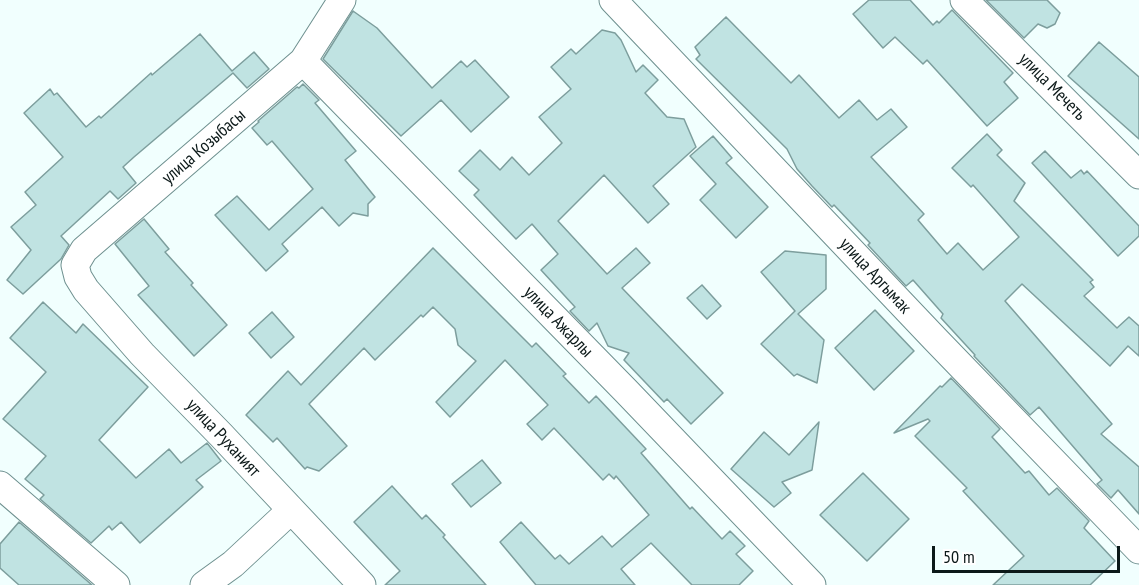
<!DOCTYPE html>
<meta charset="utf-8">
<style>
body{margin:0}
#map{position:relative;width:1139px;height:585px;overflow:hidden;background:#f1fffe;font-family:"PT Sans Narrow",sans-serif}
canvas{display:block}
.scale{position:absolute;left:932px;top:546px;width:188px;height:27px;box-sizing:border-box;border:3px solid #0c1919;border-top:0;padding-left:8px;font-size:18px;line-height:21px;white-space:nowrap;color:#0c1919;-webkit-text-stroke:4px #fff;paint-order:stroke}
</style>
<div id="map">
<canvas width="1139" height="585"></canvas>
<div class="scale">50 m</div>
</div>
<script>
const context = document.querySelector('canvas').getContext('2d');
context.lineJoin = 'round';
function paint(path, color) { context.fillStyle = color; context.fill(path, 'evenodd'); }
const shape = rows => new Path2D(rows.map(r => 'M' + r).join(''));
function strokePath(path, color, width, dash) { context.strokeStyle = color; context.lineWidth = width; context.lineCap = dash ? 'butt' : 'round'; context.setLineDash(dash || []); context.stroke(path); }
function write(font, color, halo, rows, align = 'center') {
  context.font = font + ' "PT Sans Narrow",sans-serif'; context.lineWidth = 5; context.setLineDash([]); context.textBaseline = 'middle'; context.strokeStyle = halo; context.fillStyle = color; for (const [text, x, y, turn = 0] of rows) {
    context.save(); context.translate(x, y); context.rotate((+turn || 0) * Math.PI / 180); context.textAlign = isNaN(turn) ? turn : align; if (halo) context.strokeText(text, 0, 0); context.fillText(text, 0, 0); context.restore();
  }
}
const building = shape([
 [869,0,910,0,933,25,937,21,939,23,952,10,1013,73,1004,82,1018,98,987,126,927,60,923,64,895,37,883,48,853,14,869,0],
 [986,0,1047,0,1060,13,1055,24,1047,28,1038,24,1024,38,986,0],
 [353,11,377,28,432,88,461,61,467,67,475,60,509,97,471,132,441,100,401,136,323,59,353,11],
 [726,17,791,83,799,75,839,118,859,100,877,120,891,109,907,127,871,157,924,214,918,220,947,254,958,243,983,270,1019,237,973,185,971,187,952,168,987,134,1002,150,997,155,1025,183,1014,201,1093,280,1090,282,1094,287,1084,296,1117,328,1129,317,1139,326,1139,356,1128,346,1110,366,1022,284,1005,301,1112,424,1101,434,1139,467,1139,514,1118,490,1111,498,1097,484,1102,480,1039,407,1030,415,974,356,975,355,941,318,943,314,913,280,906,286,868,245,870,243,834,205,832,207,812,186,797,169,787,149,696,59,700,55,695,47,726,17],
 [602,30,615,33,621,40,636,72,643,65,658,80,645,93,667,117,684,119,696,147,653,186,669,204,648,223,604,175,558,221,607,274,636,248,650,263,622,288,723,393,691,424,667,399,664,402,624,360,629,353,608,346,597,323,589,331,570,311,575,307,541,270,558,254,532,224,516,239,474,195,479,190,459,171,480,150,500,170,512,157,529,175,562,143,539,117,571,89,551,67,571,49,576,54,602,30],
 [200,34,232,71,254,52,269,69,247,88,233,73,134,157,123,167,136,183,118,199,110,191,61,236,69,245,61,259,23,294,7,280,31,250,11,227,36,205,25,192,63,157,24,113,50,89,54,95,57,93,86,127,99,116,101,118,151,73,152,75,200,34],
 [1099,42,1139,77,1139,139,1068,76,1099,42],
 [303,84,319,100,315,103,356,151,345,160,375,197,368,204,368,216,353,213,339,226,322,207,282,244,288,251,266,271,215,215,237,196,269,230,313,189,272,141,267,145,252,128,259,122,258,121,297,87,299,88,303,84],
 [713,136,732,158,726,163,768,207,736,238,700,200,716,184,690,156,713,136],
 [1045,151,1071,178,1081,170,1084,174,1087,171,1139,226,1139,236,1118,256,1032,163,1045,151],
 [144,219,169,249,165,252,193,283,191,285,227,325,194,356,138,295,149,286,115,244,144,219],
 [433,248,532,347,536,343,566,374,563,376,589,403,596,396,646,449,641,453,690,509,692,507,722,539,730,531,745,546,736,554,753,571,739,585,692,585,651,543,621,569,635,585,536,585,500,542,521,522,555,559,560,555,569,564,602,536,612,547,649,515,616,476,614,479,609,474,603,480,554,428,542,440,527,424,548,405,505,360,450,417,436,402,476,361,458,345,455,329,433,307,423,317,421,315,375,360,364,348,309,404,347,446,319,471,307,467,305,469,277,438,273,442,246,415,288,371,301,385,433,248],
 [785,251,826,255,826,289,798,314,824,340,817,383,797,374,794,376,761,344,795,311,761,272,785,251],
 [702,285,721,306,707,319,687,298,702,285],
 [43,302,76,333,83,324,148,387,99,440,136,478,169,449,181,463,207,443,221,461,196,480,203,487,140,543,121,522,112,530,109,526,91,543,40,499,44,495,25,479,46,456,3,419,46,372,10,338,43,302],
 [875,310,914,351,874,390,835,348,875,310],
 [272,312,294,337,271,358,249,333,272,312],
 [951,378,1000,429,992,437,1025,473,1029,471,1049,495,1057,488,1089,521,1084,528,1115,561,1090,585,993,585,1024,556,963,491,967,488,915,436,930,421,928,419,894,433,940,386,942,387,951,378],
 [819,422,812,470,782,482,791,493,774,507,731,469,764,432,789,455,819,422],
 [482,460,501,483,471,507,452,484,482,460],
 [863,473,909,519,867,561,820,515,863,473],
 [392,486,422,519,426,515,445,535,443,537,486,585,385,585,400,571,354,522,392,486],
 [19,522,92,585,19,585,0,568,0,544,19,522]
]);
paint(building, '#c0e3e2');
strokePath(building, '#7d9e9d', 1.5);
const minor = shape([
 [342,0,303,61,84,250,75,265,78,277,86,290,142,354,221,435,362,585],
 [613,0,935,339,1139,550],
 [964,0,1139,175],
 [303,61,626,391,812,585],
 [0,485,116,585],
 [204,585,233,564,290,511]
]);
strokePath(minor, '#6e908f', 29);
strokePath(minor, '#fff', 27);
write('18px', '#0c1919', '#fff', [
 ["улица Мечеть",1052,87,45],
 ["улица Козыбасы",204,147,-41],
 ["улица Аргымак",875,276,47],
 ["улица Ажарлы",558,322,46],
 ["улица Руханият",223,438,47]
]);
</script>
